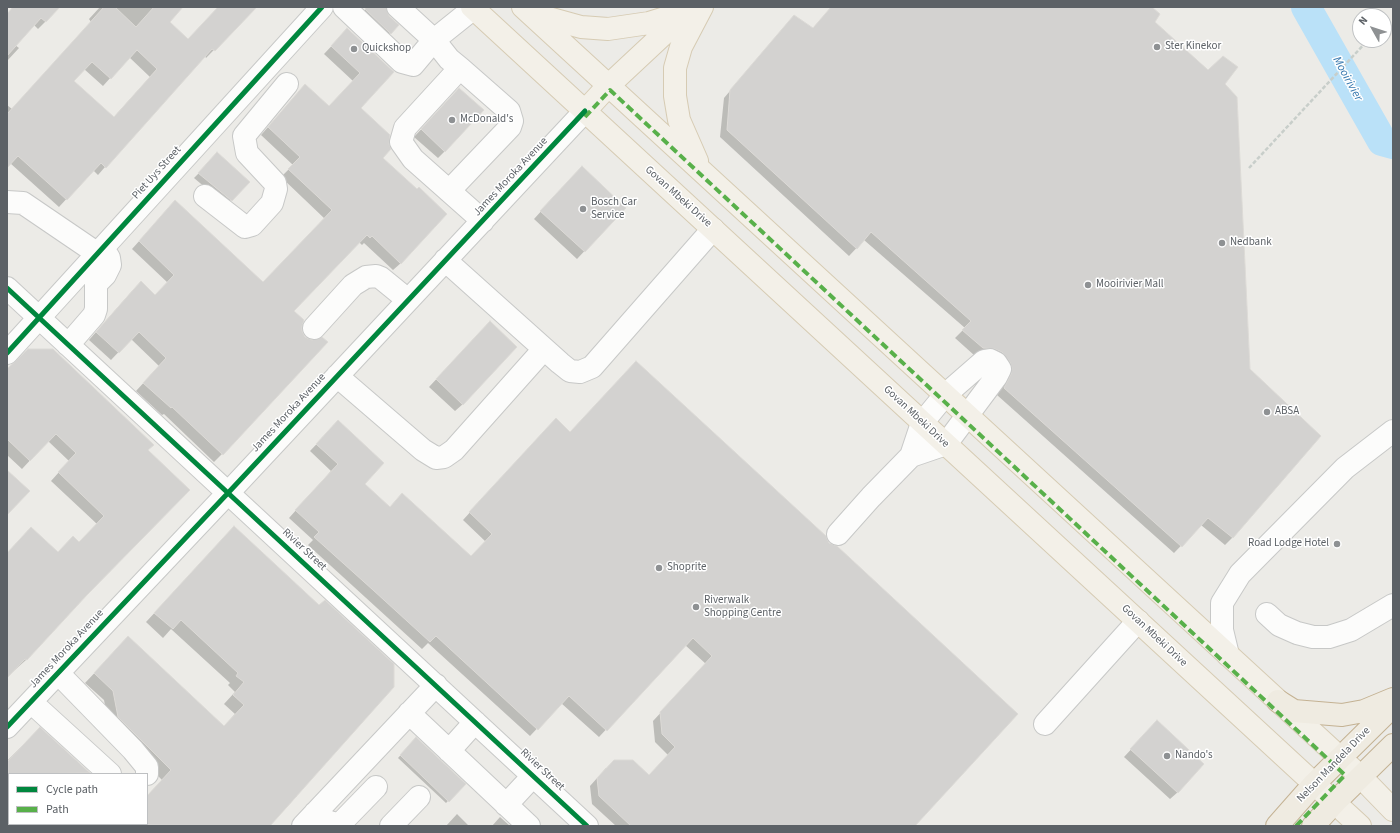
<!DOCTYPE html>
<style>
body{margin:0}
#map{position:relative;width:1400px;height:833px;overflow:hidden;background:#ecebe7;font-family:"Source Sans 3",sans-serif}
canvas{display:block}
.frame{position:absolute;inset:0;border:8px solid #5c6166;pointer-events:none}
.legend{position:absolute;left:8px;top:773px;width:140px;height:52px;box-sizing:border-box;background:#fff;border:1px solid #bec0c2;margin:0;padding:5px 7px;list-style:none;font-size:12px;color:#5c6166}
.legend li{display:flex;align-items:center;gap:8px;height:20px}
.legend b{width:20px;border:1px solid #bec0c2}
.north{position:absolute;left:1352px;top:8px;width:40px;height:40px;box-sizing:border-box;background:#fff;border:1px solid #bec0c2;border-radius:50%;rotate:309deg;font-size:11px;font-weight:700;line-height:16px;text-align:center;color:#5c6166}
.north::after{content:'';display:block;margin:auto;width:14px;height:18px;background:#8e9193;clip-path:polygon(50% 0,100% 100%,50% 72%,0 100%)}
</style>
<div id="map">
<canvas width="1400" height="833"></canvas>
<div class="frame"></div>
<ul class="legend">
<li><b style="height:5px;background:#00873e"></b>Cycle path</li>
<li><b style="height:5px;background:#58b04a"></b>Path</li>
</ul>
<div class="north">N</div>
</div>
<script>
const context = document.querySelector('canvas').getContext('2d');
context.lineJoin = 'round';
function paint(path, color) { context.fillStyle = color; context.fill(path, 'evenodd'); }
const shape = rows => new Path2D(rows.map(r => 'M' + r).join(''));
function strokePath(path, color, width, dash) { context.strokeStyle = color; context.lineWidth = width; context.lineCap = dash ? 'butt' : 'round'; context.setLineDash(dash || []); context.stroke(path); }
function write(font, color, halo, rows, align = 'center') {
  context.font = font + ' "Source Sans 3",sans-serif'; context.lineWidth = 3; context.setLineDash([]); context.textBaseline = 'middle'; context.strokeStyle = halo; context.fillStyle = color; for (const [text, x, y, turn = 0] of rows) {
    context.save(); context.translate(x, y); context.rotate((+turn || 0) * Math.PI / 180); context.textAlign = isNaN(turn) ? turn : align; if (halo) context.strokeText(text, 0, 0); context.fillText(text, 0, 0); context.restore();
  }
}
paint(shape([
 [13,7,48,7,46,21,38,29,34,25,15,45,19,48,7,61,7,14],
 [100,7,182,7,168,22,188,40,219,7,256,7,206,58,205,56,105,167,98,175,93,170,59,207,10,163,7,166,7,105,12,109,91,22,89,19],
 [129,57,150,77,113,118,73,81,84,69,103,86],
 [368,7,386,7,385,11,398,25,388,35,363,12],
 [832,7,1150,7,1153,22,1224,84,1233,537,1225,545,1201,525,1174,553,997,395,1004,382,955,338,965,328,864,240,849,256,720,137,724,98,787,24,812,29],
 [340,37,392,72,359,108,382,158,401,263,393,270,364,243,362,245,359,242,293,311,222,454,214,462,164,414,162,415,136,391,159,366,131,339,111,360,89,340,133,290,155,296,168,283,132,249,168,209,263,284,325,219,281,177,293,165,261,135,305,85,329,108,353,81,324,54],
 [452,96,445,151,438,158,414,137],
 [218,154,248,182,226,205,194,178],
 [574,175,625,208,577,259,534,219],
 [482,330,463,404,455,411,429,387],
 [7,371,147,450,86,595,26,660,7,677,7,554,58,554,79,543,97,524,51,481,69,461,48,441,22,469,7,455],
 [548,427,914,826,616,826,592,804,590,786,606,768,649,776,668,755,655,742,653,721,706,664,685,645,599,737,561,703,530,736,428,643,422,649,308,545,313,540,289,518,331,471,310,451,331,429,364,484,390,508,471,558,486,542,463,520],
 [225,537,297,796,269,826,119,826,121,824,147,824,147,796,162,780,109,726,104,700,85,683,119,647,223,727,235,714,224,704,235,692,228,685,230,683,171,629,163,638,146,622],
 [40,728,89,773,9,774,9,824,98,824,100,826,7,826,7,761],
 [1150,729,1178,792,1170,799,1124,757],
 [416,738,464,784,446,803,398,758],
 [457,814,469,826,446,826],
 [500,817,510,826,492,826]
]), '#0003');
strokePath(shape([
 [1306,7,1382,141,1393,144]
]), '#bae1f8', 30);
const building = shape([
 [13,7,60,7,46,22,41,18,7,56,7,14,13,7],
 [104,7,115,7,136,27,154,7,183,7,170,22,188,39,218,7,257,7,215,51,212,49,106,168,101,163,67,200,18,156,7,168,7,114,104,7],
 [137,50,157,69,114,117,74,81,92,62,111,79,137,50],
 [367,7,386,7,389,16,399,25,391,34,365,9,367,7],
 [831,7,1152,7,1160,14,1155,22,1208,70,1223,56,1238,67,1225,84,1237,97,1250,369,1321,436,1233,538,1208,518,1182,547,1004,388,1011,374,1012,368,1010,362,1002,352,995,349,983,348,962,330,971,321,871,232,857,249,727,130,730,90,794,15,813,28,831,7],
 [347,28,394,72,361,108,390,135,389,144,391,149,383,158,417,189,419,187,447,214,401,264,372,236,370,238,367,235,294,311,304,320,302,326,302,331,305,337,312,340,322,337,328,342,223,455,172,407,171,408,143,383,166,358,139,332,119,353,96,332,141,281,155,295,174,275,139,241,175,200,263,282,332,210,288,169,300,157,268,127,305,84,329,106,360,73,331,46,347,28],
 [459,88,484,110,445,152,421,129,459,88],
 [217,152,250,182,232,201,198,173,217,152],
 [582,166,626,208,585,252,540,211,582,166],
 [490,321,517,347,463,405,436,379,490,321],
 [28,349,53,349,154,445,148,450,190,490,87,595,27,660,25,659,7,678,7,553,31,527,58,552,73,536,79,542,104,516,58,472,76,453,56,434,30,461,7,439,7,369,28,349],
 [636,361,826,536,829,543,837,546,1018,714,915,826,631,826,599,796,597,778,614,760,633,760,649,775,675,747,662,734,660,712,712,656,693,638,607,731,569,696,538,730,436,636,430,642,373,590,314,537,319,532,295,510,338,464,316,444,338,420,384,463,365,484,390,507,402,493,471,556,492,534,469,512,556,418,570,432,636,361],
 [7,470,30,491,7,515,7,470],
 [234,526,319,605,325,600,394,664,394,687,270,826,147,826,147,796,171,770,118,717,113,691,94,673,128,636,224,726,244,705,233,695,244,682,236,676,238,673,181,620,173,629,154,613,234,526],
 [1157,720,1204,764,1178,793,1130,749,1157,720],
 [40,727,90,773,7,774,7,762,40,727],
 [416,737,466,784,449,802,400,755,416,737]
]);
paint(building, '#d3d2d0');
strokePath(building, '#dcdad6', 1);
const minor = shape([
 [344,7,402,62,413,65,434,40,449,59,460,68],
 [398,7,434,40,474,8],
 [449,191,510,127,512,121,509,111,460,68,405,128,401,142,413,159,483,221],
 [205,196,245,227,252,225,272,203,276,189,275,183,247,153,244,136,287,84],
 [7,202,23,203,98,254],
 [445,260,560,363,570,371,580,372,592,367,713,229],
 [7,288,587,826],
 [314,328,353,285,366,277,376,276,381,278,408,300],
 [68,345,94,315,96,309,96,284,105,275,110,265,109,258,103,248],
 [7,353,322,7],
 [337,376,423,450,436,458,444,457,454,450,544,349],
 [838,534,871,497,911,456,922,423,945,395,984,361,990,360,996,363,1000,369,996,377,946,444,911,456],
 [1267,614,1279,625,1297,633,1313,637,1329,637,1351,630,1393,605],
 [1228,655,1222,630,1222,603,1240,574,1345,468,1393,431],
 [58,673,133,750,147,767,147,774],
 [31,702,110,774],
 [409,713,529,826],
 [1045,724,1138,621],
 [7,727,228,493,585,111],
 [449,751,475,722],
 [506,805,533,776],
 [315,813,329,822,337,824,341,823,376,787],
 [303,826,436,685],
 [391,826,419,797]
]);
const major = shape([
 [472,7,1360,826],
 [523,7,1360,776,1393,810],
 [534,14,581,27,608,29,649,23,688,11],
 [585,111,608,86,684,15],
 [697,161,679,120,675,96,675,68,681,47,702,7]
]);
const highway = shape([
 [1278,701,1294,711,1342,715,1364,711,1393,699],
 [1277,826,1314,784,1393,706],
 [1313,826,1335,802,1393,745]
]);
strokePath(minor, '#c7c8c7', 24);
strokePath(major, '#d6cbb3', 24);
strokePath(highway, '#c4b293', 24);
strokePath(shape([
 [1384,26,1393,26],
 [1249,168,1368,40]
]), '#c8ceca', 2.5, [4, 2]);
strokePath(minor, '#fcfcfb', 22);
strokePath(major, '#f3f0e8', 22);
strokePath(highway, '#efebe1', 22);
strokePath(shape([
 [585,117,610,90,1345,775,1296,826]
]), '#58b04a', 4, [8, 4]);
strokePath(shape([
 [7,288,587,826],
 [7,353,322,7],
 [7,727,228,493,585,111]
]), '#00873e', 5);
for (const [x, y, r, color] of [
 [1157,47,4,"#8e9193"],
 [354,49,4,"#8e9193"],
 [452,120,4,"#8e9193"],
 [583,209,4,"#8e9193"],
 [1222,243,4,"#8e9193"],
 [1088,285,4,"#8e9193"],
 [1267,412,4,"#8e9193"],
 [1337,544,4,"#8e9193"],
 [659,568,4,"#8e9193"],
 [696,607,4,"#8e9193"],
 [1167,756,4,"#8e9193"]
]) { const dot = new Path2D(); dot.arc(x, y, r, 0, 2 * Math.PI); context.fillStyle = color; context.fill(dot); strokePath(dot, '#fff', 1.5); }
write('11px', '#5c6166', '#fff', [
 ["Ster Kinekor",1165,47],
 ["Quickshop",362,49],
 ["McDonald's",460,120],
 ["Bosch Car",591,203],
 ["Service",591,216],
 ["Nedbank",1230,243],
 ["Mooirivier Mall",1096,285],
 ["ABSA",1275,412],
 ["Road Lodge Hotel",1329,544,"right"],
 ["Shoprite",667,568],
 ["Riverwalk",704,601],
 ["Shopping Centre",704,614],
 ["Nando's",1175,756]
], 'left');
write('11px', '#5c6166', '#fff', [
 ["Piet Uys Street",157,173,-48],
 ["James Moroka Avenue",511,177,-47],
 ["Govan Mbeki Drive",678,197,42],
 ["James Moroka Avenue",289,413,-47],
 ["Govan Mbeki Drive",916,417,43],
 ["Rivier Street",304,550,43],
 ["Govan Mbeki Drive",1154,636,43],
 ["James Moroka Avenue",67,649,-47],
 ["Nelson Mandela Drive",1334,765,-46],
 ["Rivier Street",542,770,43]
]);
write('italic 12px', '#3879af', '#fff', [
 ["Mooirivier",1347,79,61]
]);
</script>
